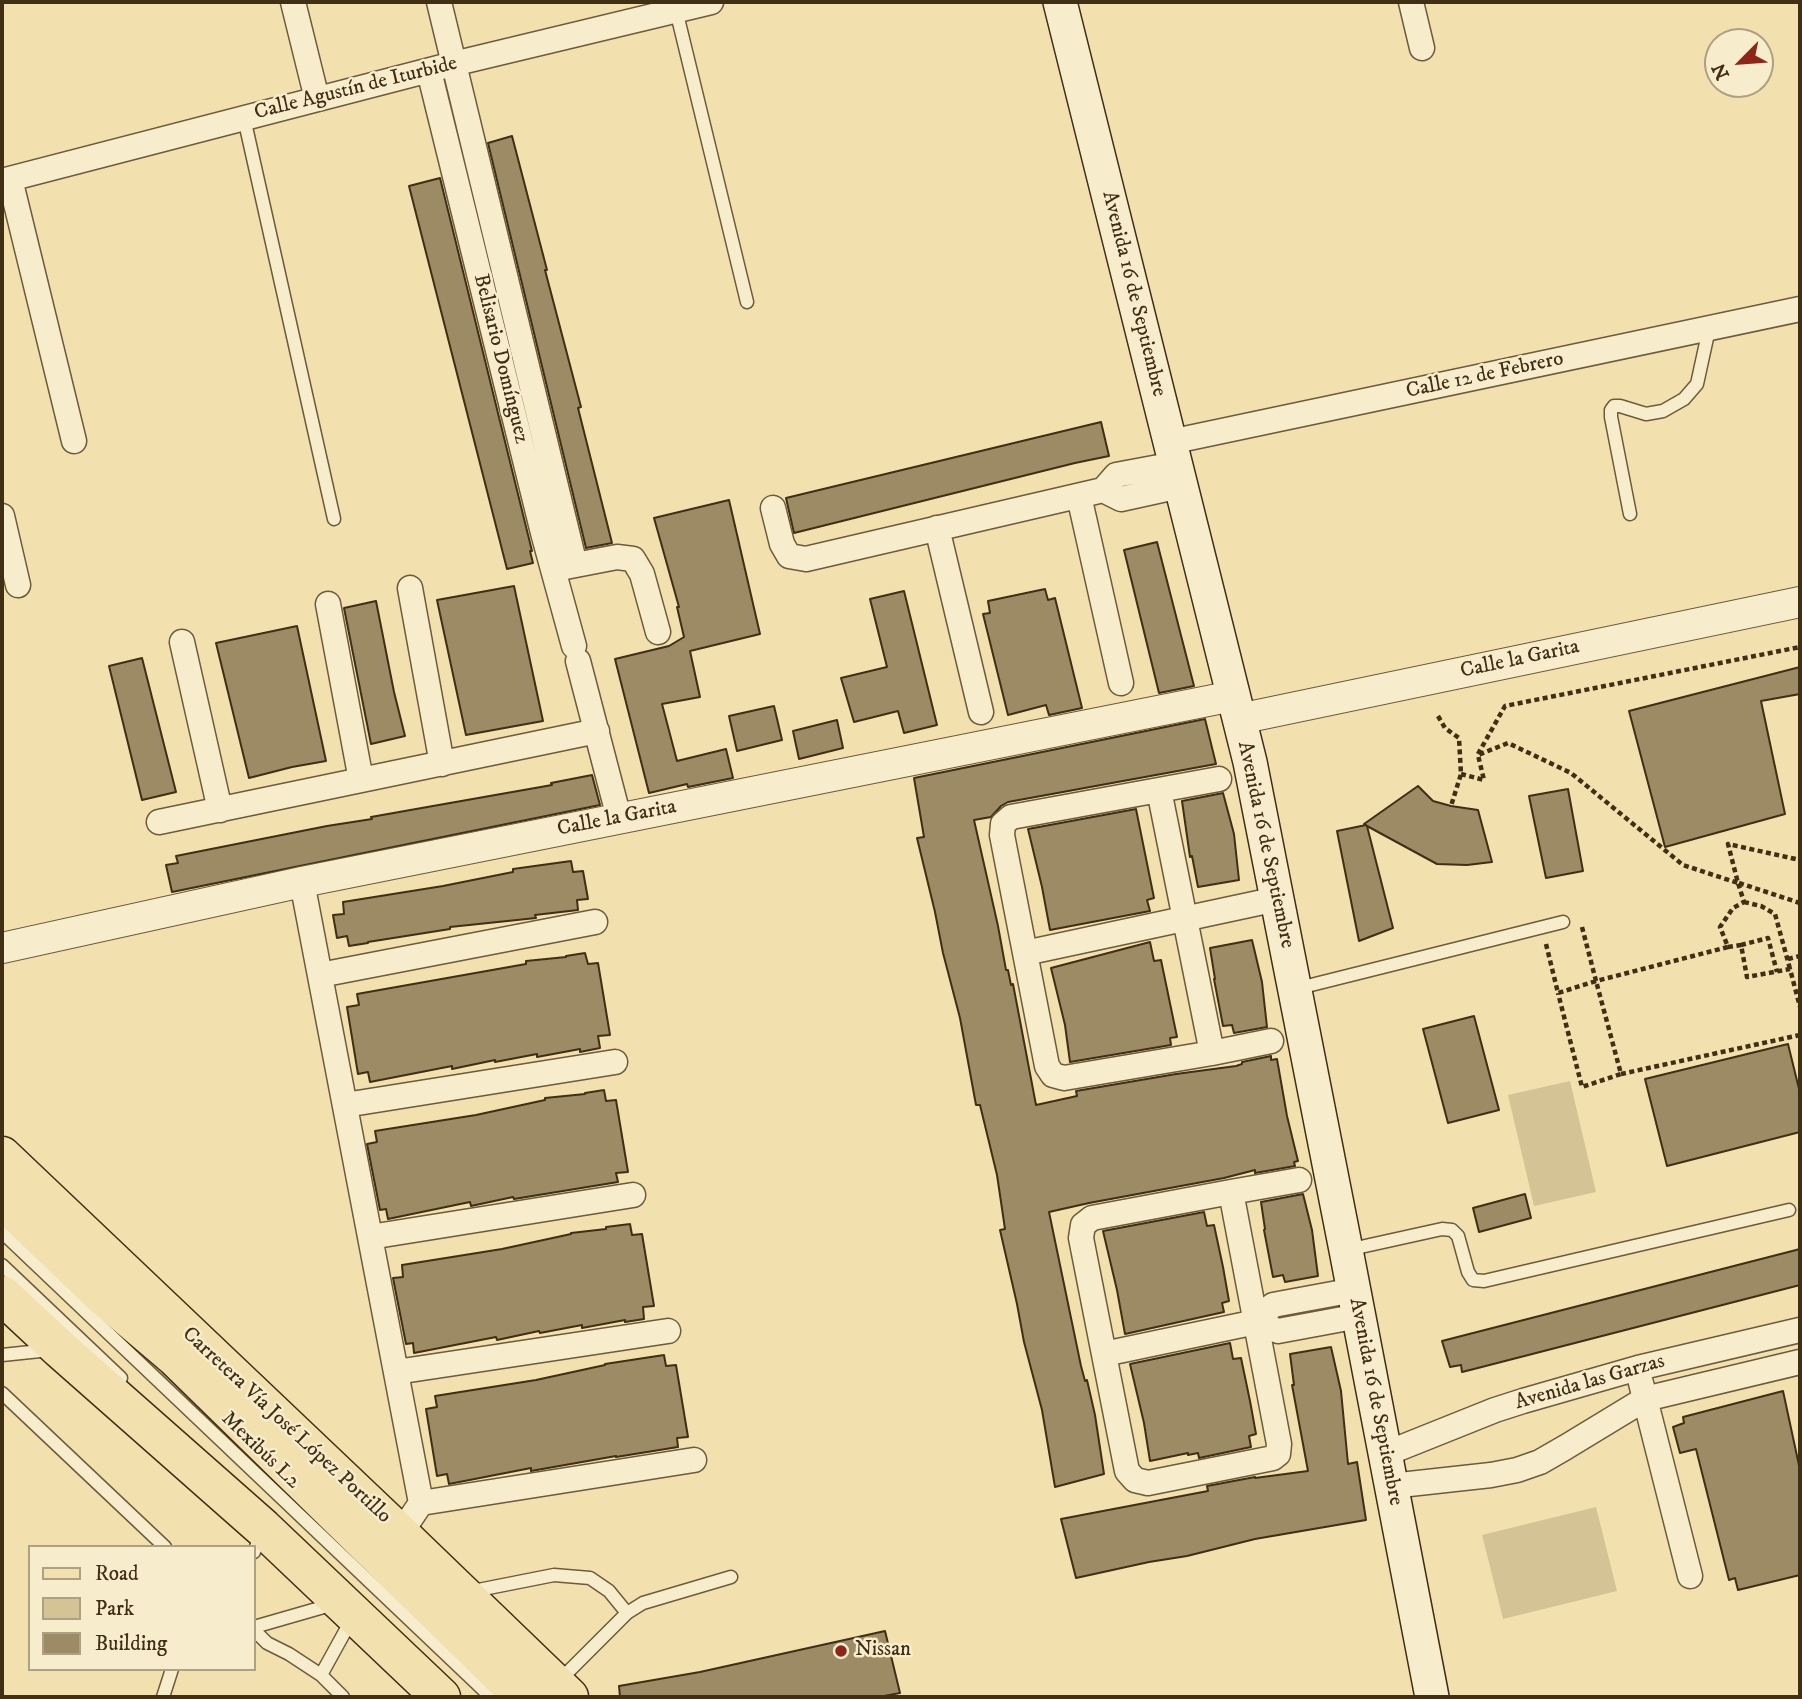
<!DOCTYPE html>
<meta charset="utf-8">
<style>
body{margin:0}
#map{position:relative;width:1802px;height:1699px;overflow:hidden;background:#f2e1af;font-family:"IM FELL DW Pica",serif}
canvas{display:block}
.frame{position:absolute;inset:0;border:4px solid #402e15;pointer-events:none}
.legend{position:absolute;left:28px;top:1545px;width:228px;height:126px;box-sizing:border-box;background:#f7eccb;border:2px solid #aea082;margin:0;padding:9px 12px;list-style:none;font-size:21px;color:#402e15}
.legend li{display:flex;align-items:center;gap:14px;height:35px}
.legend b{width:35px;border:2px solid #aea082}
.north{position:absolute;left:1704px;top:28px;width:70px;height:70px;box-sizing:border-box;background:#f7eccb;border:2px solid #aea082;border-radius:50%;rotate:245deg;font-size:19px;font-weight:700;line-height:28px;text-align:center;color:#402e15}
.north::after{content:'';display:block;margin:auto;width:24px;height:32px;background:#8f2418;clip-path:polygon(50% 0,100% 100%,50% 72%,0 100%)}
</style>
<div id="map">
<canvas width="1802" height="1699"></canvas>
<div class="frame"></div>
<ul class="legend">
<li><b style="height:9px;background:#f2e1af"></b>Road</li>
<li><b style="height:19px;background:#d4c395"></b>Park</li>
<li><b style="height:19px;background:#9d8b65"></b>Building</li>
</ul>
<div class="north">N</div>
</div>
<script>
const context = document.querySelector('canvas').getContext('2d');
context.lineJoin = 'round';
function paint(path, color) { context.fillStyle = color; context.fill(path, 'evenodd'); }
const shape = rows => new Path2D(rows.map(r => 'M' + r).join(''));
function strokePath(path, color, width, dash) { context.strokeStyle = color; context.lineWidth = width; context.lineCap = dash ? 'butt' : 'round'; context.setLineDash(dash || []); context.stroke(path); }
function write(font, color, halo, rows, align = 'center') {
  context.font = font + ' "IM FELL DW Pica",serif'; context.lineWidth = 5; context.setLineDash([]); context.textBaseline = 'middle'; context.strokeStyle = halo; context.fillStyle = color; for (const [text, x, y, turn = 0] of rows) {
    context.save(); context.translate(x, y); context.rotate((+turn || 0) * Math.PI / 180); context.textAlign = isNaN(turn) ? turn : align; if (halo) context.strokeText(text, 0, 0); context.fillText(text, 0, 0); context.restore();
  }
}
paint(shape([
 [1570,1081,1596,1192,1534,1206,1508,1095],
 [1596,1507,1617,1591,1503,1619,1482,1535]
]), '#d4c395');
const building = shape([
 [512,136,547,270,545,270,581,407,578,408,612,543,586,548,488,143,512,136],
 [440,178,532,551,530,551,533,563,507,569,409,186,440,178],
 [1101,422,1109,456,1075,463,794,533,786,498,1101,422],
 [729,500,760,634,690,651,700,697,662,704,677,761,726,749,733,778,688,787,687,784,649,793,615,659,669,646,684,637,677,607,679,607,654,518,729,500],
 [1157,542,1194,686,1159,693,1124,550,1157,542],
 [514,586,543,721,466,735,437,600,514,586],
 [1045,589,1048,600,1055,598,1082,708,1049,715,1046,705,1008,715,983,614,990,613,988,601,1045,589],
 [904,591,937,725,904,733,898,711,854,722,841,678,887,667,870,599,904,591],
 [376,601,394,692,405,736,371,744,344,608,376,601],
 [297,626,326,761,292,767,249,778,216,643,297,626],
 [142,658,176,792,142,800,109,666,142,658],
 [1800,667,1800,694,1761,701,1785,814,1665,847,1629,711,1800,667],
 [774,706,782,740,737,751,729,716,774,706],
 [1205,719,1216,764,1008,802,1001,806,991,817,974,820,998,926,1006,970,1008,970,1011,985,1013,984,1036,1105,1077,1096,1076,1091,1176,1074,1236,1066,1242,1064,1242,1062,1271,1056,1271,1060,1277,1059,1287,1116,1298,1161,1294,1162,1295,1166,1255,1173,1255,1170,1224,1178,1089,1203,1049,1212,1081,1366,1085,1381,1087,1380,1095,1415,1104,1474,1055,1487,1042,1410,1024,1342,1017,1304,1000,1230,1005,1229,997,1175,980,1105,976,1105,960,1018,943,953,935,912,917,838,924,837,914,778,1205,719],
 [837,720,843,748,799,759,793,731,837,720],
 [592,775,600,805,172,892,166,865,178,863,176,856,327,826,372,819,371,817,416,809,552,785,551,783,592,775],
 [1418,786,1433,801,1451,806,1478,810,1492,862,1467,865,1437,864,1367,826,1393,928,1359,941,1337,831,1366,825,1364,824,1418,786],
 [1568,789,1583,871,1546,878,1529,796,1568,789],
 [1223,793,1234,834,1239,880,1198,887,1192,856,1190,857,1182,801,1223,793],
 [1136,809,1154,898,1147,900,1150,911,1050,930,1042,887,1028,829,1136,809],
 [571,861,573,872,583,871,588,899,577,900,578,910,535,915,536,918,450,927,450,929,368,942,368,943,349,946,347,936,337,938,333,915,344,914,343,902,443,886,513,872,513,869,571,861],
 [1252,940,1262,982,1267,1027,1234,1033,1232,1025,1223,1026,1214,979,1215,979,1210,948,1252,940],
 [1150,942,1154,961,1161,960,1177,1037,1170,1038,1171,1045,1070,1062,1065,1025,1051,968,1150,942],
 [585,953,588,964,598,963,610,1035,598,1036,600,1048,580,1052,580,1049,537,1057,537,1054,495,1062,495,1060,452,1069,452,1066,370,1082,368,1072,358,1074,347,1007,359,1005,357,994,526,964,526,961,566,957,566,956,585,953],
 [1474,1016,1499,1110,1448,1123,1423,1029,1474,1016],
 [1788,1044,1800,1093,1800,1132,1667,1166,1645,1079,1788,1044],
 [604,1090,606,1101,616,1100,628,1172,616,1173,618,1182,514,1199,513,1197,471,1206,470,1202,388,1219,386,1209,380,1210,367,1144,377,1142,375,1131,476,1115,545,1100,545,1098,585,1094,585,1093,604,1090],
 [1303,1194,1312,1230,1318,1276,1285,1282,1283,1275,1273,1277,1264,1230,1265,1229,1261,1202,1303,1194],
 [1525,1194,1531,1218,1479,1232,1473,1208,1525,1194],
 [1204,1212,1207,1226,1214,1225,1223,1267,1229,1301,1222,1303,1224,1312,1125,1334,1117,1290,1103,1231,1204,1212],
 [630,1224,632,1235,642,1234,654,1306,643,1307,644,1319,625,1322,625,1320,582,1328,582,1325,540,1333,539,1331,497,1340,496,1337,414,1353,413,1343,406,1344,393,1278,403,1277,402,1265,502,1249,571,1234,571,1233,606,1229,606,1227,630,1224],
 [1800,1249,1800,1285,1474,1369,1462,1372,1461,1365,1450,1367,1442,1341,1800,1249],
 [1230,1343,1233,1359,1241,1358,1250,1401,1256,1434,1249,1436,1251,1447,1199,1458,1198,1453,1188,1455,1188,1453,1150,1461,1144,1423,1130,1364,1230,1343],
 [1331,1347,1341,1391,1348,1464,1357,1462,1366,1520,1255,1539,1187,1556,1149,1562,1076,1578,1061,1519,1208,1491,1207,1486,1255,1477,1255,1478,1308,1471,1292,1385,1294,1385,1290,1354,1331,1347],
 [664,1355,666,1366,676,1365,688,1437,677,1438,678,1447,616,1457,616,1456,531,1471,531,1468,449,1484,447,1474,437,1476,426,1409,437,1407,435,1396,536,1380,605,1365,605,1364,664,1355],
 [1783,1391,1800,1470,1800,1575,1738,1590,1735,1578,1729,1580,1696,1449,1680,1453,1673,1427,1684,1423,1683,1417,1783,1391],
 [885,1631,900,1693,879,1697,620,1697,619,1686,700,1672,885,1631]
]);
paint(building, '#9d8b65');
strokePath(building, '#402e15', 2);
const service = shape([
 [676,10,747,302],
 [244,118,334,519],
 [1630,514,1611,417,1611,410,1614,406,1620,406,1646,414,1663,411,1684,399,1697,384,1709,329],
 [1295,989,1563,922],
 [2,1232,491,1697],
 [1347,1250,1442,1229,1452,1230,1458,1236,1468,1272,1473,1280,1484,1281,1789,1210],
 [2,1265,121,1378],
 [2,1355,50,1350],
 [2,1393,165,1547],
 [254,1552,262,1532],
 [468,1592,554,1575,590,1578,609,1591,627,1613],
 [254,1627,334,1604],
 [254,1630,267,1643,289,1654,321,1675,343,1697],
 [321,1675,353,1617],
 [558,1682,627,1613,643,1603,731,1577],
 [163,1697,172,1669]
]);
const minor = shape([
 [293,2,317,99],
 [439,2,575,565],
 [1411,2,1422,48],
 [429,71,543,533,574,646],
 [10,179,74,441],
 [2,181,453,64,711,2],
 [1170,442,1800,309],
 [1103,490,1121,499,1180,486],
 [1079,496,1121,683],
 [773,508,782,544,789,556,806,559,1103,490,1116,475,1175,464],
 [2,516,18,585],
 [937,528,981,712],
 [560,568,617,557,633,559,642,574,658,632],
 [410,588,442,764],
 [328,604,361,780],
 [182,642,220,810],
 [578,661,619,818],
 [1219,779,1011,817,1003,824,1002,835,1025,953,1047,1066,1053,1075,1064,1078,1212,1053,1271,1041],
 [1159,790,1212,1053],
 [159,822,597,731],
 [302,882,421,1503],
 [1025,953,1277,899],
 [320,975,595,922],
 [345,1105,615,1062],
 [1231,1192,1279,1444,1278,1454,1273,1458,1148,1483,1135,1480,1127,1471,1081,1238,1083,1225,1092,1218,1231,1192,1299,1180],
 [370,1237,633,1195],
 [1256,1322,1278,1331,1359,1316],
 [1104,1354,1256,1322,1273,1305,1354,1290],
 [396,1372,668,1331],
 [1641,1383,1690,1576],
 [1385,1454,1495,1410,1523,1401,1638,1368,1800,1330],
 [1391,1486,1491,1475,1517,1470,1540,1462,1566,1447,1645,1399,1800,1362],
 [400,1534,421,1503,694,1460]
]);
const tertiary = shape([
 [1239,719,1800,602],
 [2,948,302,882,1233,696]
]);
const secondary = shape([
 [1060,2,1250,762,1346,1250,1432,1697]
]);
const primary = shape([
 [2,1156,400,1534,569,1697],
 [2,1199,101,1294,175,1357,523,1697],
 [2,1295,60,1349,263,1528,441,1697]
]);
strokePath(service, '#6c5b3c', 15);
strokePath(minor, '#6c5b3c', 27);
strokePath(tertiary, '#6c5b3c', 32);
strokePath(secondary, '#402e15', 36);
strokePath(primary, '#402e15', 41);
strokePath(shape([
 [1438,716,1445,728,1459,738,1461,774,1451,806],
 [1478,754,1505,706,1800,647],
 [1461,774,1484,780,1478,755,1508,743,1571,773,1683,865,1738,883,1728,844,1800,860],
 [1739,883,1800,903],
 [1744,902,1761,906,1775,914,1790,969],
 [1582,927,1596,981,1728,947,1720,927,1733,908,1744,902,1738,883],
 [1546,944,1558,993,1596,981,1621,1074,1582,1087,1558,993],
 [1741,945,1768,938,1777,972],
 [1728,947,1741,945,1747,977,1790,969,1800,1007],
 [1788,959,1800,956],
 [1621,1074,1800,1035]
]), '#402e15', 4.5, [5, 3.5]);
strokePath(service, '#f7eccb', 12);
strokePath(minor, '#f7eccb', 24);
strokePath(tertiary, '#f7eccb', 30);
strokePath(secondary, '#f7eccb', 33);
strokePath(primary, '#f2e1af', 38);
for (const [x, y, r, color] of [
 [841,1651,7,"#8f2418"]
]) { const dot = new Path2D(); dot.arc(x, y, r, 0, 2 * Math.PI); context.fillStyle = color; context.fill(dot); strokePath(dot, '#f7eccb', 2.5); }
write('21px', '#402e15', '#f7eccb', [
 ["Calle Agustín de Iturbide",356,89,-14],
 ["Avenida 16 de Septiembre",1133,294,76],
 ["Belisario Domínguez",500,359,76],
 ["Calle 12 de Febrero",1485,376,-12],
 ["Calle la Garita",1520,660,-12],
 ["Calle la Garita",617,819,-11],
 ["Avenida 16 de Septiembre",1265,845,78],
 ["Avenida las Garzas",1590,1383,-16],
 ["Avenida 16 de Septiembre",1375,1402,79],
 ["Carretera Vía José López Portillo",286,1426,43],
 ["Mexibús L2",260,1451,44]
]);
write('21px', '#402e15', '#f7eccb', [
 ["Nissan",855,1651]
], 'left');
</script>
